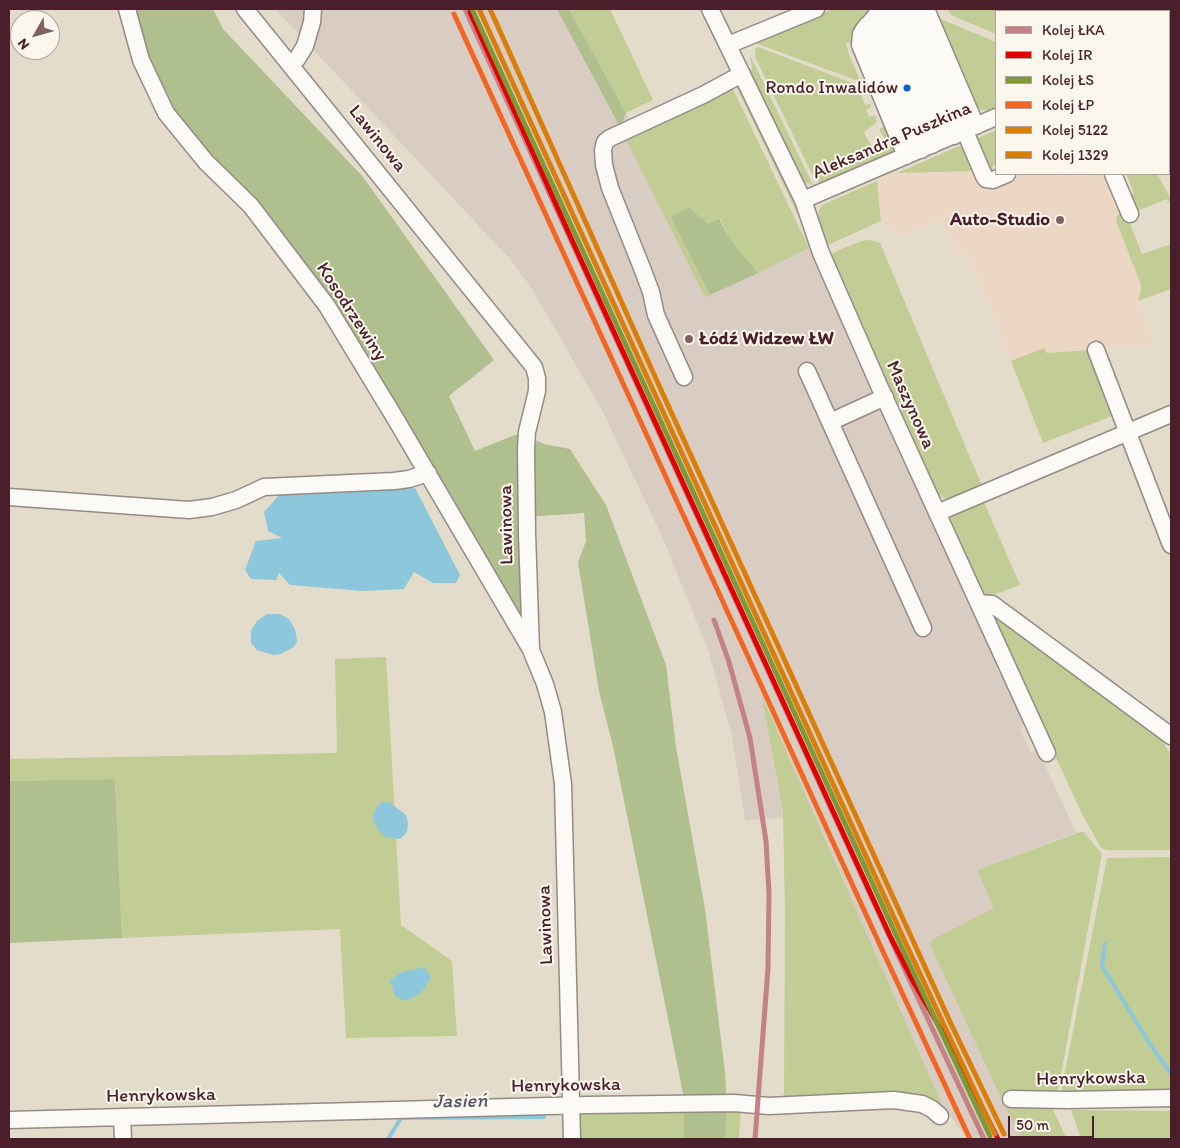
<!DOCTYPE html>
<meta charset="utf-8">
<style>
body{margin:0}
#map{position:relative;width:1180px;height:1148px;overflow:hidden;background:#e3dccb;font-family:Itim,sans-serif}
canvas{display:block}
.frame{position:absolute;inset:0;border:10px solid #4a1f2b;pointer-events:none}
.legend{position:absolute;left:995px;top:10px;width:175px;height:165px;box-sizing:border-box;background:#fbf7ec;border:1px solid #b4a19f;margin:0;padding:6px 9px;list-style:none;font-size:15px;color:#4a1f2b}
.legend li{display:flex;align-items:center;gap:10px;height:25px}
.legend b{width:25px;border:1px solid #b4a19f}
.north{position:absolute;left:10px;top:10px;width:50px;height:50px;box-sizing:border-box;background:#fbf7ec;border:1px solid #b4a19f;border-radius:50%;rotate:232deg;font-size:14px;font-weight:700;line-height:20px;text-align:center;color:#4a1f2b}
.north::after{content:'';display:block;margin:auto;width:18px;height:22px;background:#806163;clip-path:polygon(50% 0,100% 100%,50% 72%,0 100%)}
.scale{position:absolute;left:1008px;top:1116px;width:86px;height:22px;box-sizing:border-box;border:2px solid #4a1f2b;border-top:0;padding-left:6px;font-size:15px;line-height:18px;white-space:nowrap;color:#4a1f2b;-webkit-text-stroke:4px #fbf7ec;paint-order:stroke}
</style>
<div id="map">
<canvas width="1180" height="1148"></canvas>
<div class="frame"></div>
<ul class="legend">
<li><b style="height:6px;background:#c48186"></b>Kolej ŁKA</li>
<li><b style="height:6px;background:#e50000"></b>Kolej IR</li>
<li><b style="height:6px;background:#7c9a37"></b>Kolej ŁS</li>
<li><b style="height:6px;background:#f26522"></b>Kolej ŁP</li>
<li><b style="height:6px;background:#db7d09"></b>Kolej 5122</li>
<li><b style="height:6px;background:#db7d09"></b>Kolej 1329</li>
</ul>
<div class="north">N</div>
<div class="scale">50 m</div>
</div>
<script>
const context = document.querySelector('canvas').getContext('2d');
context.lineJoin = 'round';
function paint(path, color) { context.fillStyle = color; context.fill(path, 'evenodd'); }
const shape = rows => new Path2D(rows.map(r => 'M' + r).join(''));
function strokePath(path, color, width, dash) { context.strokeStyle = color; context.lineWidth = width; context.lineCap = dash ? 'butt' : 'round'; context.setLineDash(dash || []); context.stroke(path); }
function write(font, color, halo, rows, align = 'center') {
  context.font = font + ' Itim,sans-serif'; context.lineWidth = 4; context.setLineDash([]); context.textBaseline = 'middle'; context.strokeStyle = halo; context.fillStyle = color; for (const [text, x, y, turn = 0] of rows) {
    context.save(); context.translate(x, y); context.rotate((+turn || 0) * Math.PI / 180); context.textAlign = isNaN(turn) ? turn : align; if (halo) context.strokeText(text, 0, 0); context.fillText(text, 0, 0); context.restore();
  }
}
paint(shape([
 [976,171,984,194,1012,180,1031,174,1096,174,1102,179,1105,177,1119,217,1127,215,1157,294,1138,301,1156,345,1046,353,1043,348,1011,361,968,253,959,257,941,220,903,235,881,221,877,181,897,173]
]), '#ecd7c5');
paint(shape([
 [275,9,569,9,626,113,638,147,710,295,809,248,872,389,871,396,876,408,882,411,930,520,1000,664,996,668,1000,674,1005,675,1025,721,1020,730,1026,743,1031,752,1038,750,1076,833,977,870,995,908,935,938,929,943,1002,1100,1022,1139,967,1139,942,1104,763,698,783,818,745,820,732,736,708,650,664,541,604,414,531,287,510,259]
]), '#d9cdc3');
paint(shape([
 [569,9,610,9,653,100,626,113],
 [833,9,871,9,862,18,864,20,853,42,846,43,849,55,861,82,758,44,756,40],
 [947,9,1051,9,1053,11,996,11,996,34,951,15],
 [938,18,996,42,996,110,982,110,973,104],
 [758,47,863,87,864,89,860,92,865,105,870,104,871,107,866,110,869,117,875,115,877,121,875,124,864,132,871,146,885,140,879,129,887,125,898,153,821,186,816,176,812,174,755,57,755,49],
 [750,55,813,185,804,182,801,179,750,74,752,68],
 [734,82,738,84,802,216,798,215],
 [731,85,809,248,758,273,730,239,720,219,708,224,689,207,672,217,710,295,707,298,699,286,624,135],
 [996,130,996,164,992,167,994,172,991,173,976,139],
 [964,144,976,171,897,173],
 [1126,174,1157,174,1171,199,1171,206,1167,199,1132,213,1125,197,1134,193],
 [877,181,881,221,830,244,824,242,815,220,819,218,818,212,822,205],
 [1124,209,1142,254,1171,244,1171,289,1138,301,1141,291,1141,285,1116,221,1118,215],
 [871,240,880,243,982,486,948,500,943,498,934,489,830,254,861,241],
 [1044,348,1047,353,1091,350,1117,414,1043,443,1011,361],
 [983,500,1020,585,990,596,981,592,947,518,949,515],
 [995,615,1152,725,1171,755,1171,850,1109,850,1103,849,1100,846,1082,814,992,619],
 [386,657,401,925,452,961,457,1036,346,1038,340,929,122,938,115,779,9,781,9,759,337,753,335,659],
 [762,696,942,1104,932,1101,784,1102,785,912,783,814],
 [1083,831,1102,854,1056,1101,1051,1106,1067,1139,1022,1139,1002,1100,929,943,935,938,994,908,977,870],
 [1171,857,1171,1091,1067,1096,1063,1092,1062,1087,1107,858],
 [727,1106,741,1106,739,1139,725,1139],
 [1071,1110,1171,1111,1171,1139,1081,1139],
 [685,1111,684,1139,577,1139,579,1117,583,1113]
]), '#c1cd94');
paint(shape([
 [127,9,213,9,223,29,363,177,494,360,449,396,475,451,520,433,544,444,570,449,606,505,666,665,676,747,705,909,725,1072,727,1106,725,1139,684,1139,684,1098,613,746,599,691,578,562,586,541,584,513,527,517,531,650,327,306,166,113],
 [557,9,569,9,626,113,620,127],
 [689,207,708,224,719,219,730,239,758,273,710,295,671,217],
 [115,779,122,938,9,943,9,781]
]), '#afbf8e');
paint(shape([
 [415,488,460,575,456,583,433,583,414,572,404,589,364,591,290,585,279,573,276,580,251,579,245,570,256,541,282,538,268,531,264,512,282,492],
 [267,614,280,614,289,619,295,629,297,641,294,647,281,654,273,655,257,650,251,643,251,630,257,621],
 [382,802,389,802,406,815,408,823,407,832,400,839,386,837,379,831,374,822,373,816,376,808],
 [424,967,431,978,421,993,406,1001,395,996,390,980,402,972]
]), '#8cc7dc');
strokePath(shape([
 [1105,944,1102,966,1149,1043,1171,1074],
 [388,1139,401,1118,544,1117]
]), '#8cc7dc', 4);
const minor = shape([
 [127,9,141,60,166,113,206,162,251,206,327,306,395,418,530,648],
 [245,9,534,367,537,378,537,391,527,432,526,449,527,533,531,650,545,684,553,712,563,784,572,1139],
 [710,9,803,200,821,253,881,390,1047,753],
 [882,9,864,29,861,34,860,45,906,156],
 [887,9,943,140],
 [900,9,954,136],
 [913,9,984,176,986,179,993,180,1007,174],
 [926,9,976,126],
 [876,15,932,145],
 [867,25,921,150],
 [728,45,816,9],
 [290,64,297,59,305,46,312,22,313,9],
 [1113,174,1130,214],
 [803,200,996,117],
 [1096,350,1171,545],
 [807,371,923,628],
 [684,377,656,315,651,292,642,268,610,188,604,165,603,150,605,142,610,138,703,95,742,74],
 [830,422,885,397],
 [9,497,189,510,212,507,236,500,264,487,394,481,409,479,428,473],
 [937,513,1171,414],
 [979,603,992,604,1171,736],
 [1011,1099,1068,1100,1171,1098],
 [122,1117,123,1139],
 [9,1120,588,1105,734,1103,769,1106,894,1100,922,1104,932,1109,940,1116]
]);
const major = shape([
 [1095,9,1096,11],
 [1169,41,1171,40],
 [1169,145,1171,150]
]);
strokePath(minor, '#958b84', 19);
strokePath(major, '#958b84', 24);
strokePath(minor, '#fbfaf7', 16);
strokePath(major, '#eae1d5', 21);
strokePath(shape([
 [465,9,896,951,984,1139],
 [714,620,729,662,750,738,766,841,769,894,768,968,755,1139]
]), '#c48186', 5);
strokePath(shape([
 [470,12,576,249,891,938,913,981,958,1059,998,1139]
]), '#e50000', 5);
strokePath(shape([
 [472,9,902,948,990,1136]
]), '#7c9a37', 5);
strokePath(shape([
 [454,14,885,956,970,1139]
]), '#f26522', 5);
strokePath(shape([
 [479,9,907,946,995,1134]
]), '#db7d09', 5);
strokePath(shape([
 [490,9,661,390,952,1026,1004,1134]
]), '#db7d09', 5);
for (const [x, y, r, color] of [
 [907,88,4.5,"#0065bd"],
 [1060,220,5,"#806163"],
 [689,339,5,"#806163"]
]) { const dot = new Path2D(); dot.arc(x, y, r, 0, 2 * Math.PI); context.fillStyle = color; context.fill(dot); strokePath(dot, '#fbf7ec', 2); }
write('18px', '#4a1f2b', '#fbf7ec', [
 ["Rondo Inwalidów",898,88]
], 'right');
write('19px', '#4a1f2b', '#fbf7ec', [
 ["Lawinowa",377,139,51],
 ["Aleksandra Puszkina",892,141,-23],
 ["Kosodrzewiny",351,312,57],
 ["Maszynowa",910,405,66],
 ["Lawinowa",507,525,-91],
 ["Lawinowa",546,925,-92],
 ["Henrykowska",1091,1079,-1],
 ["Henrykowska",566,1086,-1],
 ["Henrykowska",161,1096,-1]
]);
write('bold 19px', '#4a1f2b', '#fbf7ec', [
 ["Auto-Studio",1050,220],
 ["Łódź Widzew ŁW",699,339,"left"]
], 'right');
write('italic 20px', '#54576c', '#fbf7ec', [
 ["Jasień",460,1102,-1]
]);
</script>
